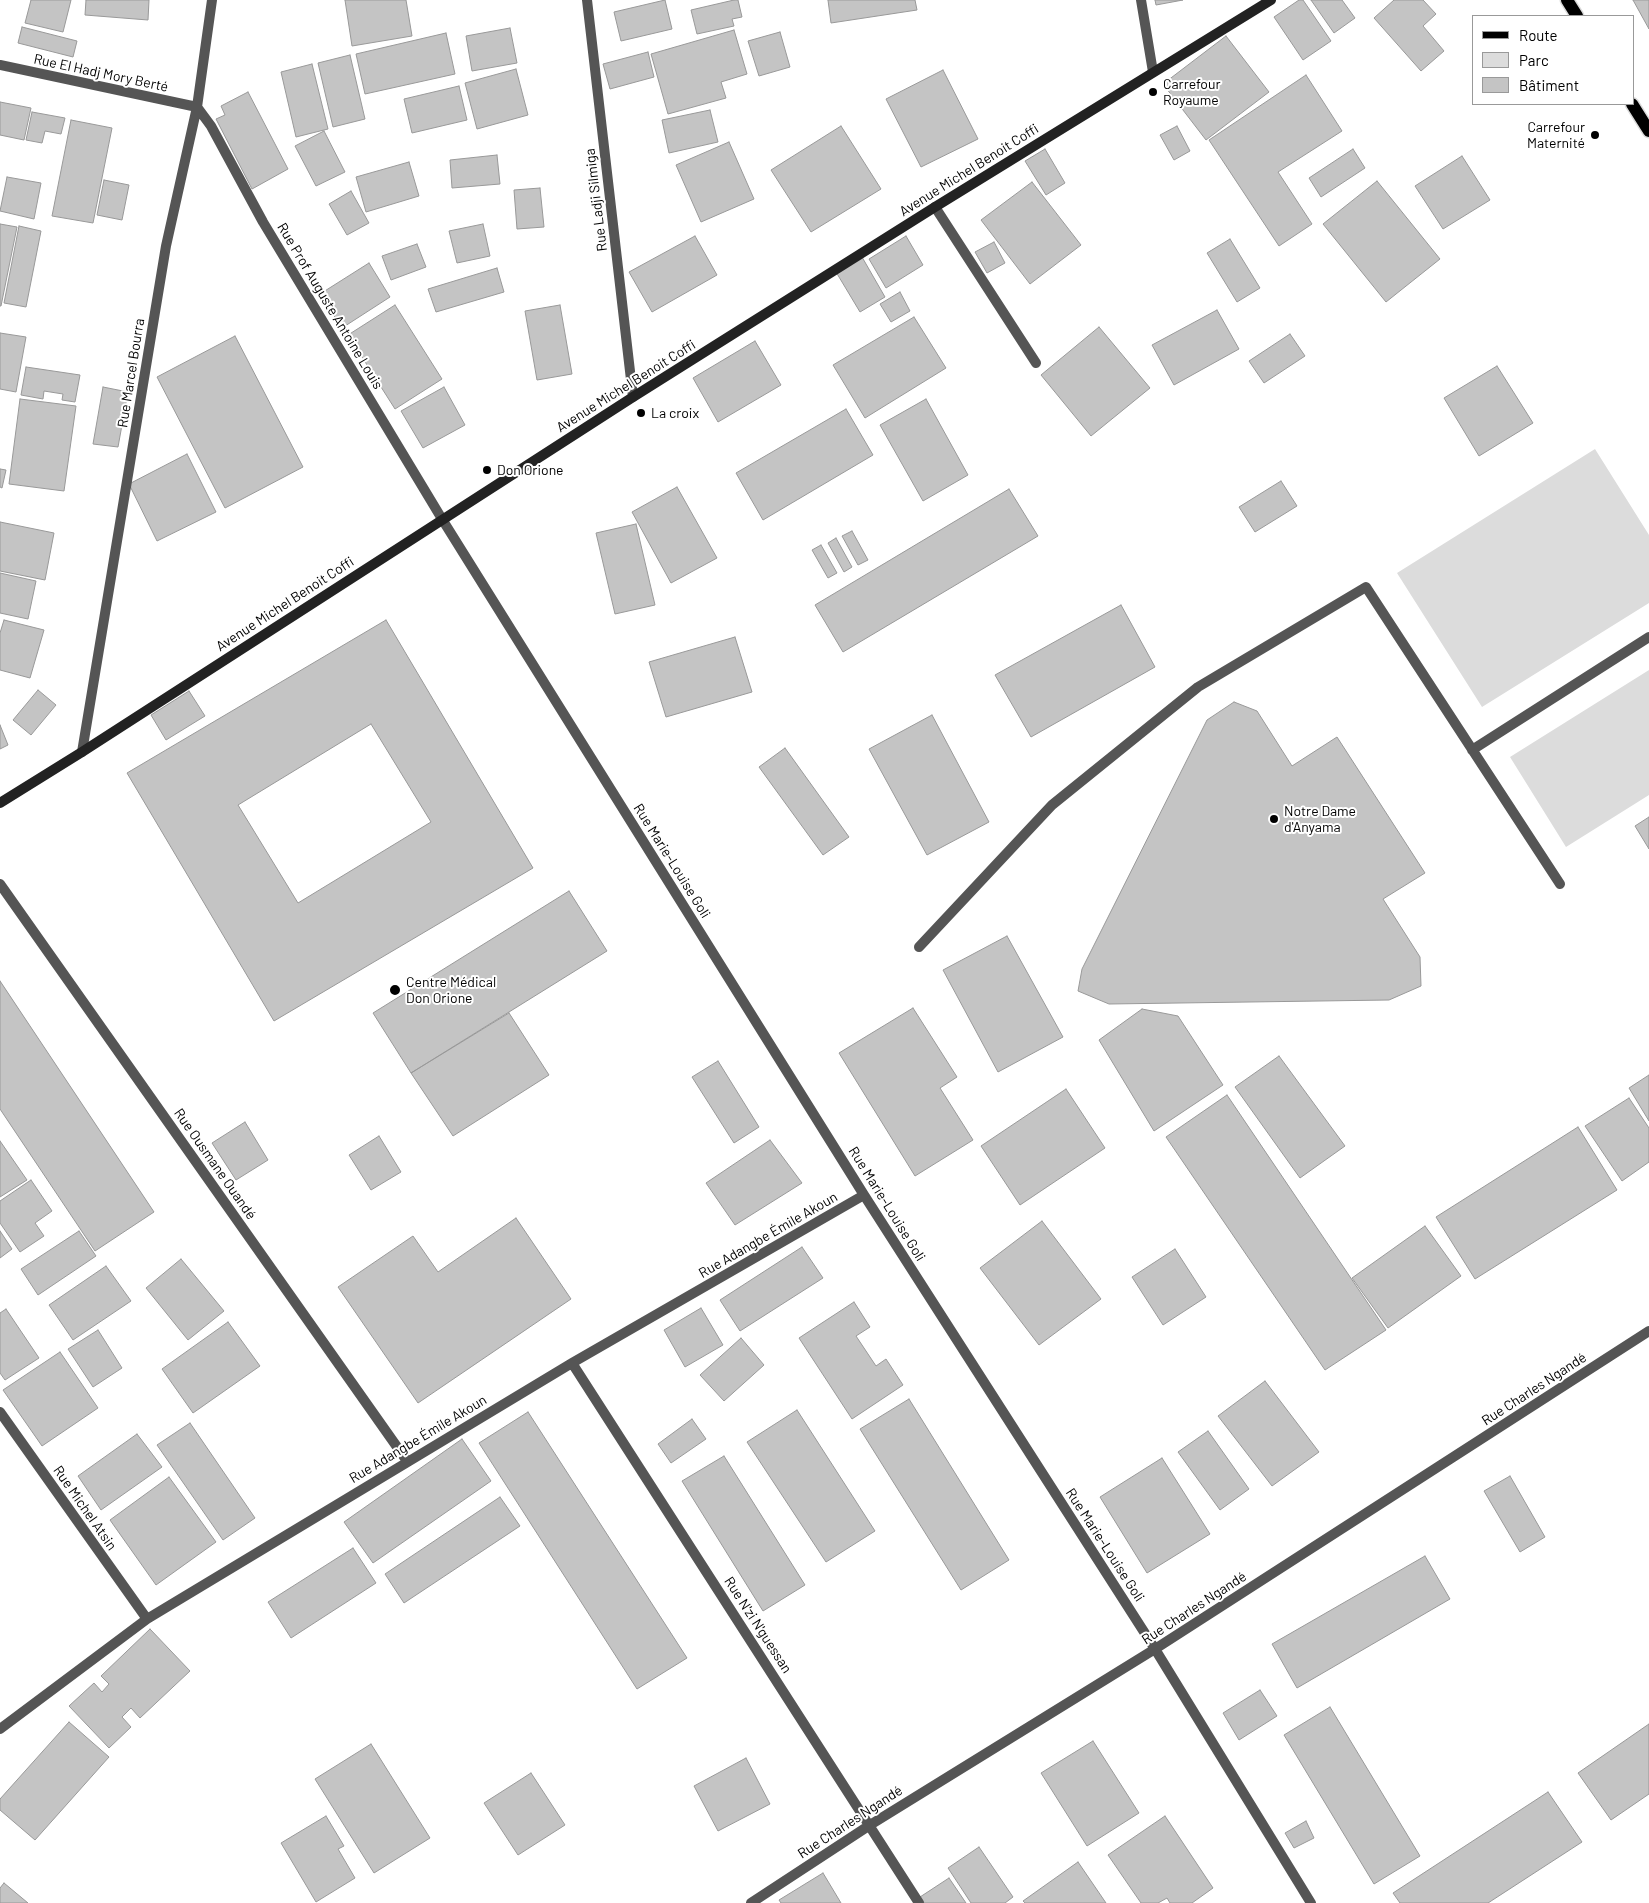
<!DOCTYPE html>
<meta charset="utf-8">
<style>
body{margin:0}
#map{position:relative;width:1649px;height:1903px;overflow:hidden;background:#fff;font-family:Barlow,sans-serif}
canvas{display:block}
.legend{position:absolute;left:1472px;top:15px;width:162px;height:90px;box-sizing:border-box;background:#fff;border:1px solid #999;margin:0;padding:6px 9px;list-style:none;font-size:15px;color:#000}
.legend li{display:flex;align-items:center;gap:10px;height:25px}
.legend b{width:25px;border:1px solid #999}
</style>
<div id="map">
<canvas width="1649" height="1903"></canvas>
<ul class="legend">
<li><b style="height:6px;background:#000"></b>Route</li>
<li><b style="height:14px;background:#dcdcdc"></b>Parc</li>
<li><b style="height:14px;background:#c4c4c4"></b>Bâtiment</li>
</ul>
</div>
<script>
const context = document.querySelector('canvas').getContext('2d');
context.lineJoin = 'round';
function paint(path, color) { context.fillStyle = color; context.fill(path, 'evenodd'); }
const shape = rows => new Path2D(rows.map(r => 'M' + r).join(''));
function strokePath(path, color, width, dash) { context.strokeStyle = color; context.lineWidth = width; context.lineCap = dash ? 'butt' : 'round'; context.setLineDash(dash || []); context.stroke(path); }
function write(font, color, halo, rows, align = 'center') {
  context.font = font + ' Barlow,sans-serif'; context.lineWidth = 4; context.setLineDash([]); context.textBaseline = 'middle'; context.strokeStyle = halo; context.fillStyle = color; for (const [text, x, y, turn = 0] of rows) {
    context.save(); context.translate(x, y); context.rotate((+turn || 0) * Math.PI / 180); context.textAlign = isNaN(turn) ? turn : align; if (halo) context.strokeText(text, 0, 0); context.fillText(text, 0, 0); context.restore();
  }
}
paint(shape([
 [1595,449,1649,535,1649,603,1482,707,1397,573],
 [1649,670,1649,795,1566,847,1510,757]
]), '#dcdcdc');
const building = shape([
 [31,0,71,0,63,32,25,23,31,0],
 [86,0,149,0,148,20,85,15,86,0],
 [345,0,406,0,412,36,352,46,345,0],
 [665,0,672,29,621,41,614,12,665,0],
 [734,0,738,0,742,17,732,19,734,26,697,34,691,10,734,0],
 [828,0,915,0,917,10,831,23,828,0],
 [1155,0,1183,0,1156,5,1155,0],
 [1299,0,1303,0,1331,41,1303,60,1274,17,1299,0],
 [1311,0,1342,0,1355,18,1334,33,1311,0],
 [1394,0,1423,0,1436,14,1423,26,1444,51,1421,71,1374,18,1394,0],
 [1633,0,1649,0,1649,29,1633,0],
 [22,27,77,41,73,57,18,43,22,27],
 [510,28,517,63,472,71,466,36,510,28],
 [734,30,747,74,721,82,726,98,668,114,651,54,734,30],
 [780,32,790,67,759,76,748,41,780,32],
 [446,33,455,74,365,94,356,54,446,33],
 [1226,36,1269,92,1206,140,1163,84,1226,36],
 [648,52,654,77,610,89,603,64,648,52],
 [350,55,365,119,333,127,318,63,350,55],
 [312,64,328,129,296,137,281,72,312,64],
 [516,69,528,115,477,129,465,83,516,69],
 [943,70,978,139,921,167,886,99,943,70],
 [1306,75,1342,131,1278,172,1312,224,1279,246,1209,140,1306,75],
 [459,86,467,120,412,133,404,99,459,86],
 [248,92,288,169,252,189,216,119,225,115,221,106,248,92],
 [0,102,31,108,24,140,0,135,0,102],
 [710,110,718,142,669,153,662,120,710,110],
 [32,112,65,118,61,134,45,131,42,143,26,140,32,112],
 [71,120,112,128,93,223,52,216,71,120],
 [841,126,881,189,811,232,771,170,841,126],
 [1177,126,1190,151,1174,160,1160,135,1177,126],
 [324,131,345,172,316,186,295,146,324,131],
 [729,142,754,199,701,222,676,165,729,142],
 [1045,149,1065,183,1046,195,1025,161,1045,149],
 [1353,149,1365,168,1321,197,1309,178,1353,149],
 [497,155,500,184,452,188,450,160,497,155],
 [1462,156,1490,200,1443,229,1415,186,1462,156],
 [409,162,419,196,366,212,356,177,409,162],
 [7,177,41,183,34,219,0,211,7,177],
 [104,180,129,185,122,220,97,215,104,180],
 [1377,181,1440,259,1386,302,1323,224,1377,181],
 [1032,182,1081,245,1030,284,981,220,1032,182],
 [540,188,544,227,517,229,514,190,540,188],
 [351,191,369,223,347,235,329,204,351,191],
 [0,224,17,227,1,306,0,306,0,224],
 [483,224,490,256,457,263,449,231,483,224],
 [19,226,41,231,26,307,4,303,19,226],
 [695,236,717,275,652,312,629,272,695,236],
 [906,236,923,265,886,288,869,259,906,236],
 [1230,239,1260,288,1237,302,1207,253,1230,239],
 [994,242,1005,263,987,273,975,252,994,242],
 [417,244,426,267,391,280,382,256,417,244],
 [862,257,885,297,860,312,836,272,862,257],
 [369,263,390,297,342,328,320,294,369,263],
 [497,268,504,292,436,312,428,289,497,268],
 [900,292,910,311,891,322,880,304,900,292],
 [395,305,442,379,395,409,348,335,395,305],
 [560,305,572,374,537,380,525,311,560,305],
 [1217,310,1239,349,1174,385,1152,345,1217,310],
 [914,317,946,368,865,418,833,365,914,317],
 [1099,327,1150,388,1091,436,1041,375,1099,327],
 [0,333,26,337,16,392,0,389,0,333],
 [1290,334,1305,356,1264,383,1249,361,1290,334],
 [235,336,303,467,225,508,157,377,235,336],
 [755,341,781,385,718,422,693,378,755,341],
 [1497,366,1533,423,1479,456,1444,398,1497,366],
 [26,367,80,375,75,402,62,400,63,394,44,391,43,399,21,395,26,367],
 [103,387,128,392,118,447,93,444,103,387],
 [444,387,465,425,423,448,401,411,444,387],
 [20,399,76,406,64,491,9,484,20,399],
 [926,399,968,475,923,501,880,425,926,399],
 [846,409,873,455,763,520,736,473,846,409],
 [187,454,216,512,157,541,129,484,187,454],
 [0,469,6,470,2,488,0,487,0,469],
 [1281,481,1297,506,1255,532,1239,507,1281,481],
 [677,487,717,558,671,583,632,512,677,487],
 [1009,489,1038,536,843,652,815,605,1009,489],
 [0,522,54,533,45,580,0,571,0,522],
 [636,524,655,605,615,614,596,533,636,524],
 [852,531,868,560,858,565,842,536,852,531],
 [836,538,852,567,844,572,828,543,836,538],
 [821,545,837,573,828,578,812,550,821,545],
 [0,573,36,581,28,619,0,613,0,573],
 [1121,605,1155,667,1031,737,995,675,1121,605],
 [4,620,44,630,30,678,0,670,0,633,4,620],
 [386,620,533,868,274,1021,127,773,386,620],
 [371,724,431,822,298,903,238,805,371,724],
 [735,637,752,692,666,717,649,662,735,637],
 [38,690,56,705,31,735,13,720,38,690],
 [189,691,205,716,166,740,151,715,189,691],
 [1234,702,1257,711,1292,766,1337,737,1425,873,1383,899,1420,957,1421,986,1389,1000,1109,1004,1078,991,1082,969,1207,720,1234,702],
 [932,715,989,822,927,855,869,749,932,715],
 [0,725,8,745,0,749,0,725],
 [785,748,849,837,823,855,759,767,785,748],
 [1649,817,1649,849,1635,826,1649,817],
 [569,891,607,951,411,1073,373,1013,569,891],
 [1007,936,1063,1037,998,1072,943,970,1007,936],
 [0,981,154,1212,95,1251,0,1109,0,981],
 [913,1008,957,1077,940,1088,973,1140,915,1176,839,1053,913,1008],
 [1142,1009,1178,1016,1223,1085,1154,1131,1099,1040,1142,1009],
 [509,1013,549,1075,453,1136,411,1073,509,1013],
 [1279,1056,1345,1146,1300,1178,1235,1087,1279,1056],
 [718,1061,759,1127,734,1143,692,1077,718,1061],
 [1649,1075,1649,1121,1629,1088,1649,1075],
 [1066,1089,1105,1148,1020,1205,981,1146,1066,1089],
 [1227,1095,1386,1330,1325,1370,1166,1137,1227,1095],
 [1629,1098,1649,1128,1649,1162,1622,1181,1585,1126,1629,1098],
 [245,1122,268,1160,236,1180,212,1143,245,1122],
 [1578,1127,1617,1190,1475,1279,1436,1217,1578,1127],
 [379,1136,401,1172,371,1190,349,1155,379,1136],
 [770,1140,802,1183,735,1225,706,1183,770,1140],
 [0,1141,27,1180,0,1197,0,1141],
 [31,1180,52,1211,35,1223,44,1236,20,1252,0,1223,0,1201,31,1180],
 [516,1218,571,1299,418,1403,338,1287,413,1236,438,1272,516,1218],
 [1042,1221,1101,1299,1039,1345,980,1268,1042,1221],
 [1425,1226,1461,1276,1388,1328,1352,1278,1425,1226],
 [0,1231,12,1249,0,1258,0,1231],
 [79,1231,96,1256,38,1295,21,1269,79,1231],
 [802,1247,823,1278,740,1331,720,1300,802,1247],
 [1175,1249,1206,1297,1163,1325,1132,1277,1175,1249],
 [181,1259,224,1311,188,1340,146,1288,181,1259],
 [106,1266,131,1301,73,1340,49,1305,106,1266],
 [854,1302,870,1327,856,1336,876,1366,886,1359,903,1385,852,1419,799,1338,854,1302],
 [701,1308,723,1345,685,1367,664,1330,701,1308],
 [6,1309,39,1358,5,1380,0,1373,0,1313,6,1309],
 [228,1322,260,1366,193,1413,162,1369,228,1322],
 [98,1330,122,1368,93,1387,68,1349,98,1330],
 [741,1338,764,1365,724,1401,700,1375,741,1338],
 [60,1352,98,1408,42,1446,3,1390,60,1352],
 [1265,1381,1319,1452,1272,1486,1218,1416,1265,1381],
 [909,1399,1009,1560,961,1590,860,1429,909,1399],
 [797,1410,875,1531,826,1562,747,1442,797,1410],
 [528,1412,687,1658,637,1689,479,1443,528,1412],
 [692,1419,706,1439,671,1463,658,1444,692,1419],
 [190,1423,255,1518,223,1540,157,1445,190,1423],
 [1208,1431,1249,1489,1220,1510,1178,1452,1208,1431],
 [137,1434,162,1467,101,1510,78,1476,137,1434],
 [462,1439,491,1481,373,1563,344,1522,462,1439],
 [724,1456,805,1585,763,1611,682,1481,724,1456],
 [1162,1458,1210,1534,1147,1573,1100,1497,1162,1458],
 [1510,1476,1545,1537,1520,1552,1484,1491,1510,1476],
 [169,1477,216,1542,156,1585,110,1520,169,1477],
 [500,1497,520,1526,404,1603,385,1574,500,1497],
 [353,1548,376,1583,291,1638,268,1602,353,1548],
 [1425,1556,1450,1599,1297,1688,1272,1644,1425,1556],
 [150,1629,190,1671,140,1718,131,1708,122,1717,131,1727,109,1748,69,1706,94,1683,102,1692,109,1684,101,1676,150,1629],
 [1260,1690,1277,1716,1239,1740,1223,1713,1260,1690],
 [1330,1707,1420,1856,1374,1884,1284,1735,1330,1707],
 [69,1722,109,1757,35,1840,0,1810,0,1799,69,1722],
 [1649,1724,1649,1794,1611,1820,1578,1773,1649,1724],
 [1093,1741,1139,1813,1087,1846,1041,1773,1093,1741],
 [371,1744,430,1838,374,1873,315,1779,371,1744],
 [746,1758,770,1804,718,1831,694,1786,746,1758],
 [531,1773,565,1825,518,1855,484,1803,531,1773],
 [1548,1792,1582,1842,1488,1903,1400,1903,1393,1893,1548,1792],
 [326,1816,344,1846,338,1849,355,1878,316,1902,281,1843,326,1816],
 [1165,1816,1213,1888,1192,1903,1170,1903,1167,1898,1158,1903,1141,1903,1108,1855,1165,1816],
 [1306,1821,1314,1838,1294,1848,1285,1833,1306,1821],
 [979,1847,1013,1897,1005,1903,971,1903,948,1868,979,1847],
 [1078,1862,1106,1903,1025,1903,1023,1901,1078,1862],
 [823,1873,841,1903,781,1903,779,1900,823,1873],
 [949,1878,966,1903,924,1903,920,1897,949,1878],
 [4,1883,28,1903,0,1903,0,1888,4,1883]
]);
paint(building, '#c4c4c4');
strokePath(building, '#999', 1);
const primary = shape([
 [1567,0,1577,16],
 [1632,104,1649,131]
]);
strokePath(primary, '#dbdbdb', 15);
strokePath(shape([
 [1472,750,1649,637],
 [919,947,1052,805,1198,687,1366,587,1560,884]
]), '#555', 10);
strokePath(shape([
 [587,0,633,397],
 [1141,0,1153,72],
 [0,65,197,107,211,126,263,222,442,519,864,1195,1155,1649,1311,1903],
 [935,207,1036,363],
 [82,752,166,246,197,107,212,0],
 [0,884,407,1461],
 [572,1363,919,1903],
 [0,1412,147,1619],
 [0,1729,147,1619,572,1363,864,1195],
 [751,1903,870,1825,1155,1649,1649,1331]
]), '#555', 10);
strokePath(shape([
 [0,803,82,752,633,397,935,207,1271,0]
]), '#222', 10);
strokePath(primary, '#000', 12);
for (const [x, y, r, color] of [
 [1153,92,5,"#000"],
 [1595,135,5,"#000"],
 [641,413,5,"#000"],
 [487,470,5,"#000"],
 [1274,819,5,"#000"],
 [395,990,6,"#000"]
]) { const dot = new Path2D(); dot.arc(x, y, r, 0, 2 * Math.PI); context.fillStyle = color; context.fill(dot); strokePath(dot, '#fff', 2); }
write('14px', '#000', '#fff', [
 ["Rue El Hadj Mory Berté",101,73,12],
 ["Avenue Michel Benoit Coffi",969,170,-32],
 ["Rue Ladji Silmiga",596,200,-97],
 ["Rue Prof Auguste Antoine Louis",330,306,59],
 ["Rue Marcel Bourra",131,373,-81],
 ["Avenue Michel Benoit Coffi",626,386,-32],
 ["Avenue Michel Benoit Coffi",285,604,-33],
 ["Rue Marie-Louise Goli",672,861,58],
 ["Rue Ousmane Ouandé",215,1164,55],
 ["Rue Marie-Louise Goli",887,1204,58],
 ["Rue Adangbe Émile Akoun",768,1235,-30],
 ["Rue Charles Ngandé",1534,1389,-33],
 ["Rue Adangbe Émile Akoun",418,1439,-31],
 ["Rue Michel Atsin",85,1508,55],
 ["Rue Marie-Louise Goli",1105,1545,57],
 ["Rue Charles Ngandé",1194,1608,-33],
 ["Rue N'zi N'guessan",758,1625,57],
 ["Rue Charles Ngandé",850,1822,-33]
]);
write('14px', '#000', '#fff', [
 ["Carrefour",1163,84],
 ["Royaume",1163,100],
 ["Carrefour",1585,127,"right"],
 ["Maternité",1585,143,"right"],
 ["La croix",651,413],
 ["Don Orione",497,470],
 ["Notre Dame",1284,811],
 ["d'Anyama",1284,827],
 ["Centre Médical",406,982],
 ["Don Orione",406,998]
], 'left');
</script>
